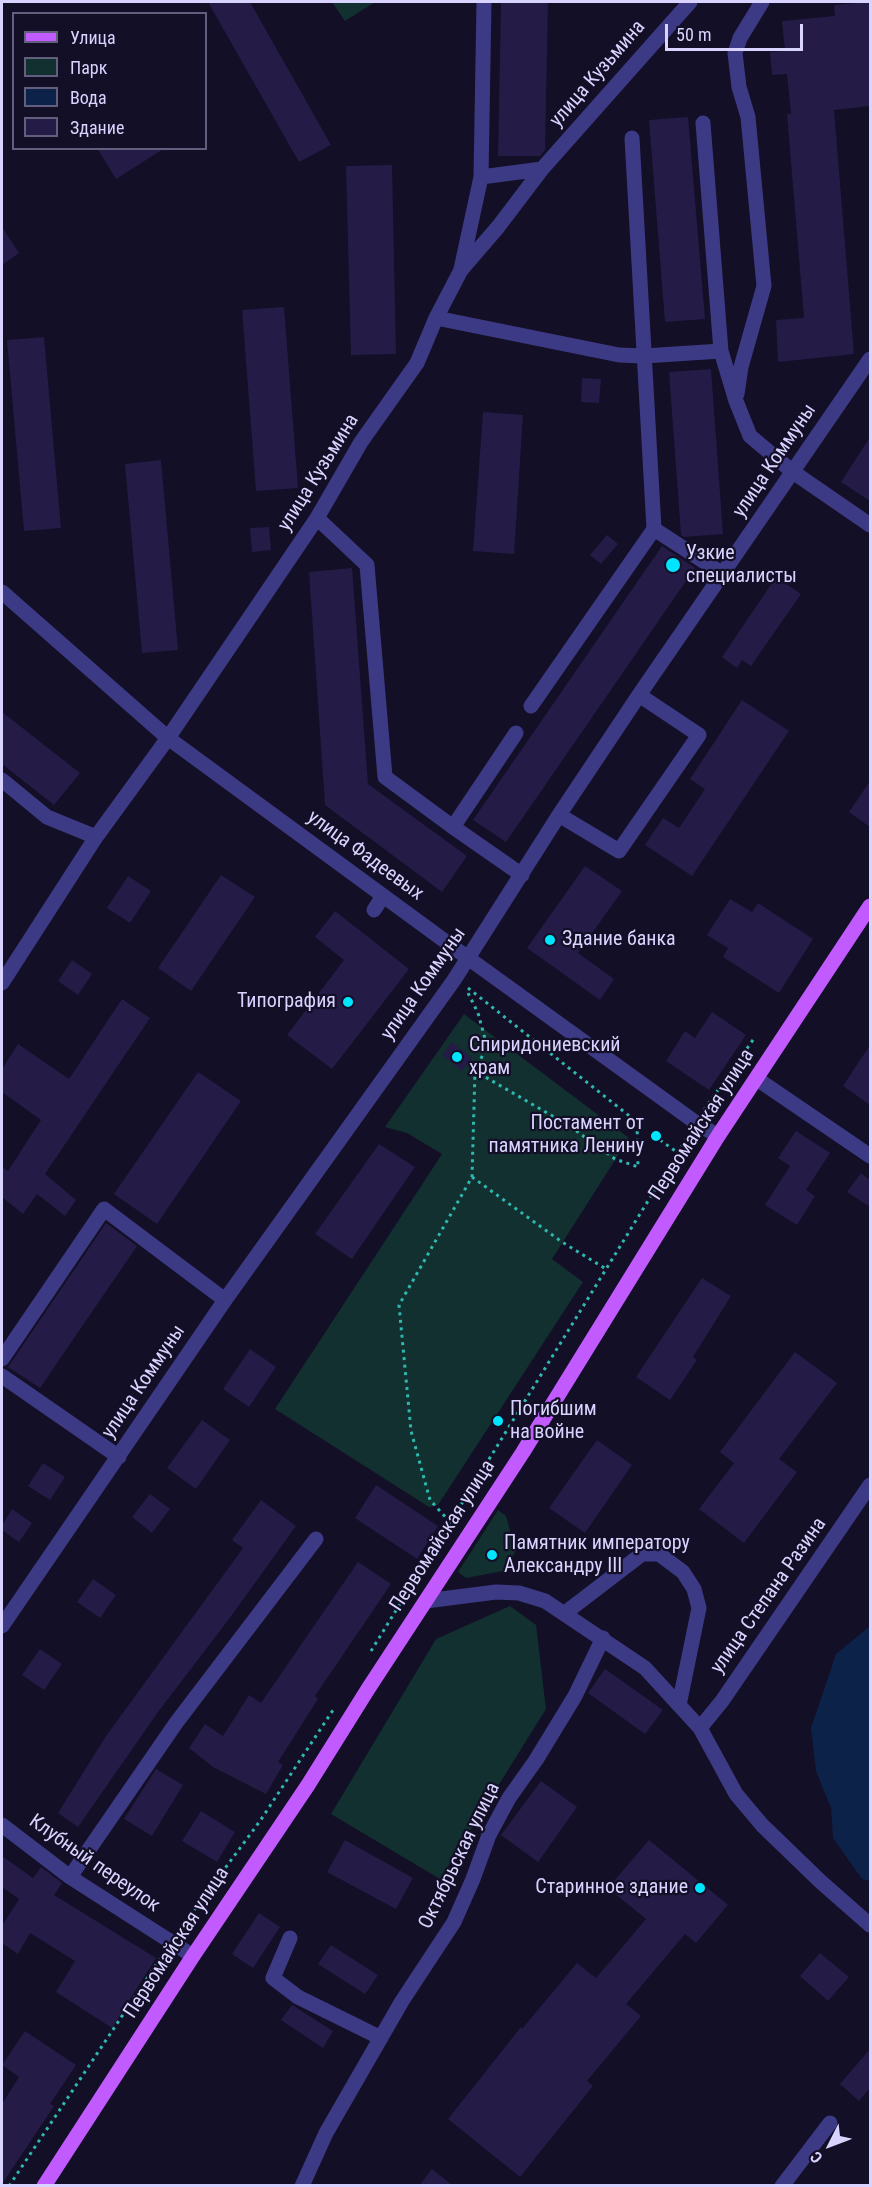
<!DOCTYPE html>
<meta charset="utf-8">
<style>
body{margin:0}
#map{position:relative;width:872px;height:2187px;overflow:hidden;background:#130f26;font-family:"Roboto Condensed",sans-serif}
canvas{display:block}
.frame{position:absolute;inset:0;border:3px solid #d9d4ff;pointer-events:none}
.legend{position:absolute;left:12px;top:12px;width:195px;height:138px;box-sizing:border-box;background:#130f26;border:2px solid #625e7d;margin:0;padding:8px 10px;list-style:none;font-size:18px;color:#d9d4ff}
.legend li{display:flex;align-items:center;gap:12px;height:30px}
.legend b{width:30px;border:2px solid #625e7d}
.north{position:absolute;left:800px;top:2115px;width:60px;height:60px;-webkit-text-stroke:4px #130f26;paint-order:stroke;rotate:228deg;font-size:16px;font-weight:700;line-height:24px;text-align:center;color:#d9d4ff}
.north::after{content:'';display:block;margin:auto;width:21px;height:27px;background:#d9d4ff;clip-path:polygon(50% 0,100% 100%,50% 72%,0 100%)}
.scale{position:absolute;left:665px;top:24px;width:138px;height:27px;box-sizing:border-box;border:3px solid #d9d4ff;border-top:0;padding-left:8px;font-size:18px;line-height:21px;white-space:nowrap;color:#d9d4ff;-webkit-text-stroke:4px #130f26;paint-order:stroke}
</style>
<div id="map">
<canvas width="872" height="2187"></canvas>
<div class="frame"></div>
<ul class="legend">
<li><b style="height:8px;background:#c25bff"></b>Улица</li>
<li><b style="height:16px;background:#12302f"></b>Парк</li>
<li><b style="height:16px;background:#0c2248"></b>Вода</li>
<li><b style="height:16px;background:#241b47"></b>Здание</li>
</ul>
<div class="north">С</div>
<div class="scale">50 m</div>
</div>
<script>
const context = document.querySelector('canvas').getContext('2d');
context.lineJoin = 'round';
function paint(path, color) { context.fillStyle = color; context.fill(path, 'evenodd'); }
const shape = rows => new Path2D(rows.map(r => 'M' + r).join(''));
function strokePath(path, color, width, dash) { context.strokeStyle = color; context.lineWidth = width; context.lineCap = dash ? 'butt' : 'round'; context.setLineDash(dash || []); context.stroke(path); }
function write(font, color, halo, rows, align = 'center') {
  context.font = font + ' "Roboto Condensed",sans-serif'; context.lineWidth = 4.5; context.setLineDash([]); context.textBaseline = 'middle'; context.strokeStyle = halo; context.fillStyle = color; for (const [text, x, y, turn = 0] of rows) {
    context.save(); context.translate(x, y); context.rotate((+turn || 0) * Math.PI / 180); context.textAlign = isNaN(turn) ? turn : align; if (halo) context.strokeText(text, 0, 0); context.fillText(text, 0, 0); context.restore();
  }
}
paint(shape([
 [332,2,375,2,345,21],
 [464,1014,629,1138,552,1259,583,1282,438,1505,429,1507,275,1409,442,1154,407,1133,385,1127],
 [498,1510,506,1516,516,1551,503,1571,466,1578,458,1572],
 [510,1606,536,1625,546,1709,440,1879,331,1814,436,1639]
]), '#12302f');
paint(shape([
 [870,1626,870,1881,862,1879,833,1838,831,1808,816,1771,811,1728,836,1654]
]), '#0c2248');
paint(shape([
 [208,2,250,2,331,145,299,162],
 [501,2,548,2,545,150,540,156,498,156],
 [870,2,870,106,834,110,854,354,778,362,776,320,804,318,787,114,791,114,787,74,772,75,770,52,785,51,782,21,835,16,834,5],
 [688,117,705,319,665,322,649,120],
 [97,148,165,148,116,179],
 [392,165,396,354,351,355,346,166],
 [2,227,19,253,2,265],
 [284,307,298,488,256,491,242,310],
 [44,337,61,528,24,531,7,340],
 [711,369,723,534,684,537,681,535,669,372],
 [582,378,601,379,599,403,581,402],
 [483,412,523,415,514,554,473,551],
 [870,437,870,501,841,482],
 [161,460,178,650,142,653,125,464],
 [269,527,271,550,252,552,250,528],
 [607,535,618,544,601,564,590,555],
 [662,546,695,568,506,842,473,820],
 [352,568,368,784,467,856,442,892,325,805,309,572],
 [776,577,801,594,751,666,742,660,737,668,722,657],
 [742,700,789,731,692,876,645,845,663,818,679,828,705,789,690,779],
 [2,712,80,773,54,805,2,764],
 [870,781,870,827,849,812],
 [585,866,622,891,578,953,614,979,600,1000,527,948],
 [221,875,255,897,191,991,158,968],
 [128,876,151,891,130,923,107,908],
 [730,899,752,912,758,903,813,939,779,993,723,957,728,948,707,935],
 [335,911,409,969,332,1069,287,1035,344,960,315,937],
 [72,960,92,974,78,995,58,981],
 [122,999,150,1018,45,1174,76,1200,65,1216,37,1194,23,1214,2,1197,2,1167,8,1171,41,1120,2,1092,2,1069,18,1044,69,1079],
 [712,1012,746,1035,709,1090,666,1061,685,1031,695,1038],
 [452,1042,472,1058,462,1071,442,1055],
 [870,1045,870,1105,843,1086],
 [198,1072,241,1101,157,1224,114,1194],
 [796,1131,830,1153,806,1190,815,1196,797,1225,765,1205,790,1166,778,1158],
 [379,1144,415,1167,352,1259,315,1234],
 [861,1173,870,1180,870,1207,847,1192],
 [106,1223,137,1246,40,1388,8,1367],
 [702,1278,731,1296,693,1357,697,1360,670,1400,636,1377],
 [250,1349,276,1367,249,1407,223,1389],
 [795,1352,837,1383,779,1459,797,1472,744,1543,699,1509,734,1463,720,1452],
 [202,1420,230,1440,196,1489,167,1468],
 [597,1440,632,1465,585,1533,549,1508],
 [43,1463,65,1477,50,1500,28,1486],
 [376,1485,438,1526,417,1559,355,1518],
 [150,1494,170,1509,152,1533,132,1517],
 [261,1500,296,1526,229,1619,158,1712,78,1827,58,1813,106,1736,243,1548,232,1540],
 [12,1509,32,1523,19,1542,2,1530,2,1525],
 [358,1562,391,1584,315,1696,318,1699,278,1762,283,1765,266,1794,213,1767,189,1748,205,1724,223,1736,249,1695,261,1703],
 [93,1579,116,1595,100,1618,77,1602],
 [40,1649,62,1664,44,1690,22,1675],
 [605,1669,663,1710,645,1734,588,1693],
 [156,1769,183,1785,152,1836,124,1819],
 [541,1781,577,1807,538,1862,501,1835],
 [201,1811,235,1832,217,1862,182,1841],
 [345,1840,413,1878,396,1909,327,1872],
 [649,1840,728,1905,696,1943,685,1934,626,2004,641,2016,587,2081,593,2086,520,2177,448,2119,521,2027,522,2029,577,1963,596,1978,646,1919,608,1888],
 [2,1856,33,1878,41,1867,62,1883,54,1895,156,1958,112,2028,56,1992,75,1961,30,1933,18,1954,2,1943,2,1926,19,1899,2,1887],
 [259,1913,280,1927,253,1968,232,1954],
 [331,1945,378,1975,365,1994,318,1964],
 [820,1953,849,1977,828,2001,800,1976],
 [292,2005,333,2031,323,2048,281,2020],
 [25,2031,76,2065,50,2104,54,2106,2,2184,2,2104,19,2077,2,2065],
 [870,2049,870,2088,859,2101,840,2084],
 [432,2169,453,2186,419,2186]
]), '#241b47');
strokePath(shape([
 [468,988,637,1122,638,1167,615,1159,568,1125,475,1071],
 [704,1110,755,1037],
 [660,1140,678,1153],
 [472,1177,562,1242,606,1269],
 [450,1522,430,1500,411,1431,399,1305,472,1177,475,1071,487,1046,478,1013,467,991],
 [371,1651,688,1136],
 [181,1928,260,1821,335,1707],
 [9,2186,162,1956]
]), '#2fb8b0', 3, [3, 4.5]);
strokePath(shape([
 [703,123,721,351],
 [632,138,654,529,723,574],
 [481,177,542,169],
 [461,269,481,177,484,2],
 [436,318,619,355,644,356,721,351,736,401,750,436,793,472,870,525],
 [737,394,741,367,764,286,748,117,739,87,735,53,740,38,762,2],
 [317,518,367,565,385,777,453,827,522,875],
 [2,592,168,738,468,958,695,1122,718,1136],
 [531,706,654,529],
 [2,780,47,817,96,837],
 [559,815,619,851,699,735,639,695],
 [453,827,516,733],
 [374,910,383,896],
 [2,983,96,837,168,738,317,518,361,442,417,363,436,318,461,270,498,227,542,169,690,2],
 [757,1079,870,1156],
 [2,1359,104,1209,225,1300],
 [2,1376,119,1457],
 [426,1601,496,1592,519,1593,545,1601,645,1668,700,1728,736,1794,762,1825,821,1882,870,1925],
 [565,1613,642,1554,659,1554,683,1572,694,1589,699,1608,679,1705],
 [2,1626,225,1300,454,980,559,815,639,695,870,359],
 [700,1728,722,1701,870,1485],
 [2,1825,70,1877,193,1956],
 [70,1877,176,1723,316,1539],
 [290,1938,273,1978,298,1997,381,2038],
 [302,2186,326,2133,402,2001,454,1922,473,1879,489,1835,509,1798,536,1760,575,1696,603,1638],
 [782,2186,830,2123]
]), '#3d3a85', 15);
strokePath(shape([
 [44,2186,193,1956,308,1785,368,1689,523,1452,718,1136,870,906]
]), '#c25bff', 15);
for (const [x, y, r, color] of [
 [673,565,8,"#00e5ff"],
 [550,940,6,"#00e5ff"],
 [348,1002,6,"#00e5ff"],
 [457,1057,6,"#00e5ff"],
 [656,1136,6,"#00e5ff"],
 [498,1421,6,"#00e5ff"],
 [492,1555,6,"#00e5ff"],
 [700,1888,6,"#00e5ff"]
]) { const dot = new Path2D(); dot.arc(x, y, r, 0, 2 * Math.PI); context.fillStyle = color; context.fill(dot); strokePath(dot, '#130f26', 2); }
write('20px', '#d9d4ff', '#130f26', [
 ["улица Кузьмина",598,74,-49],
 ["улица Коммуны",775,461,-56],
 ["улица Кузьмина",319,473,-58],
 ["улица Фадеевых",365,856,36],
 ["улица Коммуны",424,984,-55],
 ["Первомайская улица",702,1125,-57],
 ["улица Коммуны",144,1382,-56],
 ["Первомайская улица",443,1536,-57],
 ["улица Степана Разина",769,1596,-55],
 ["Октябрьская улица",460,1856,-64],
 ["Клубный переулок",94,1864,35],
 ["Первомайская улица",177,1943,-57]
]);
write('20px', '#d9d4ff', '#130f26', [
 ["Узкие",686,554],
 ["специалисты",686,577],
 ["Здание банка",562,940],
 ["Типография",336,1002,"right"],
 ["Спиридониевский",469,1046],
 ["храм",469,1069],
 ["Постамент от",644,1124,"right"],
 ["памятника Ленину",644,1147,"right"],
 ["Погибшим",510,1410],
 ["на войне",510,1433],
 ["Памятник императору",504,1544],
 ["Александру III",504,1567],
 ["Старинное здание",688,1888,"right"]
], 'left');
</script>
